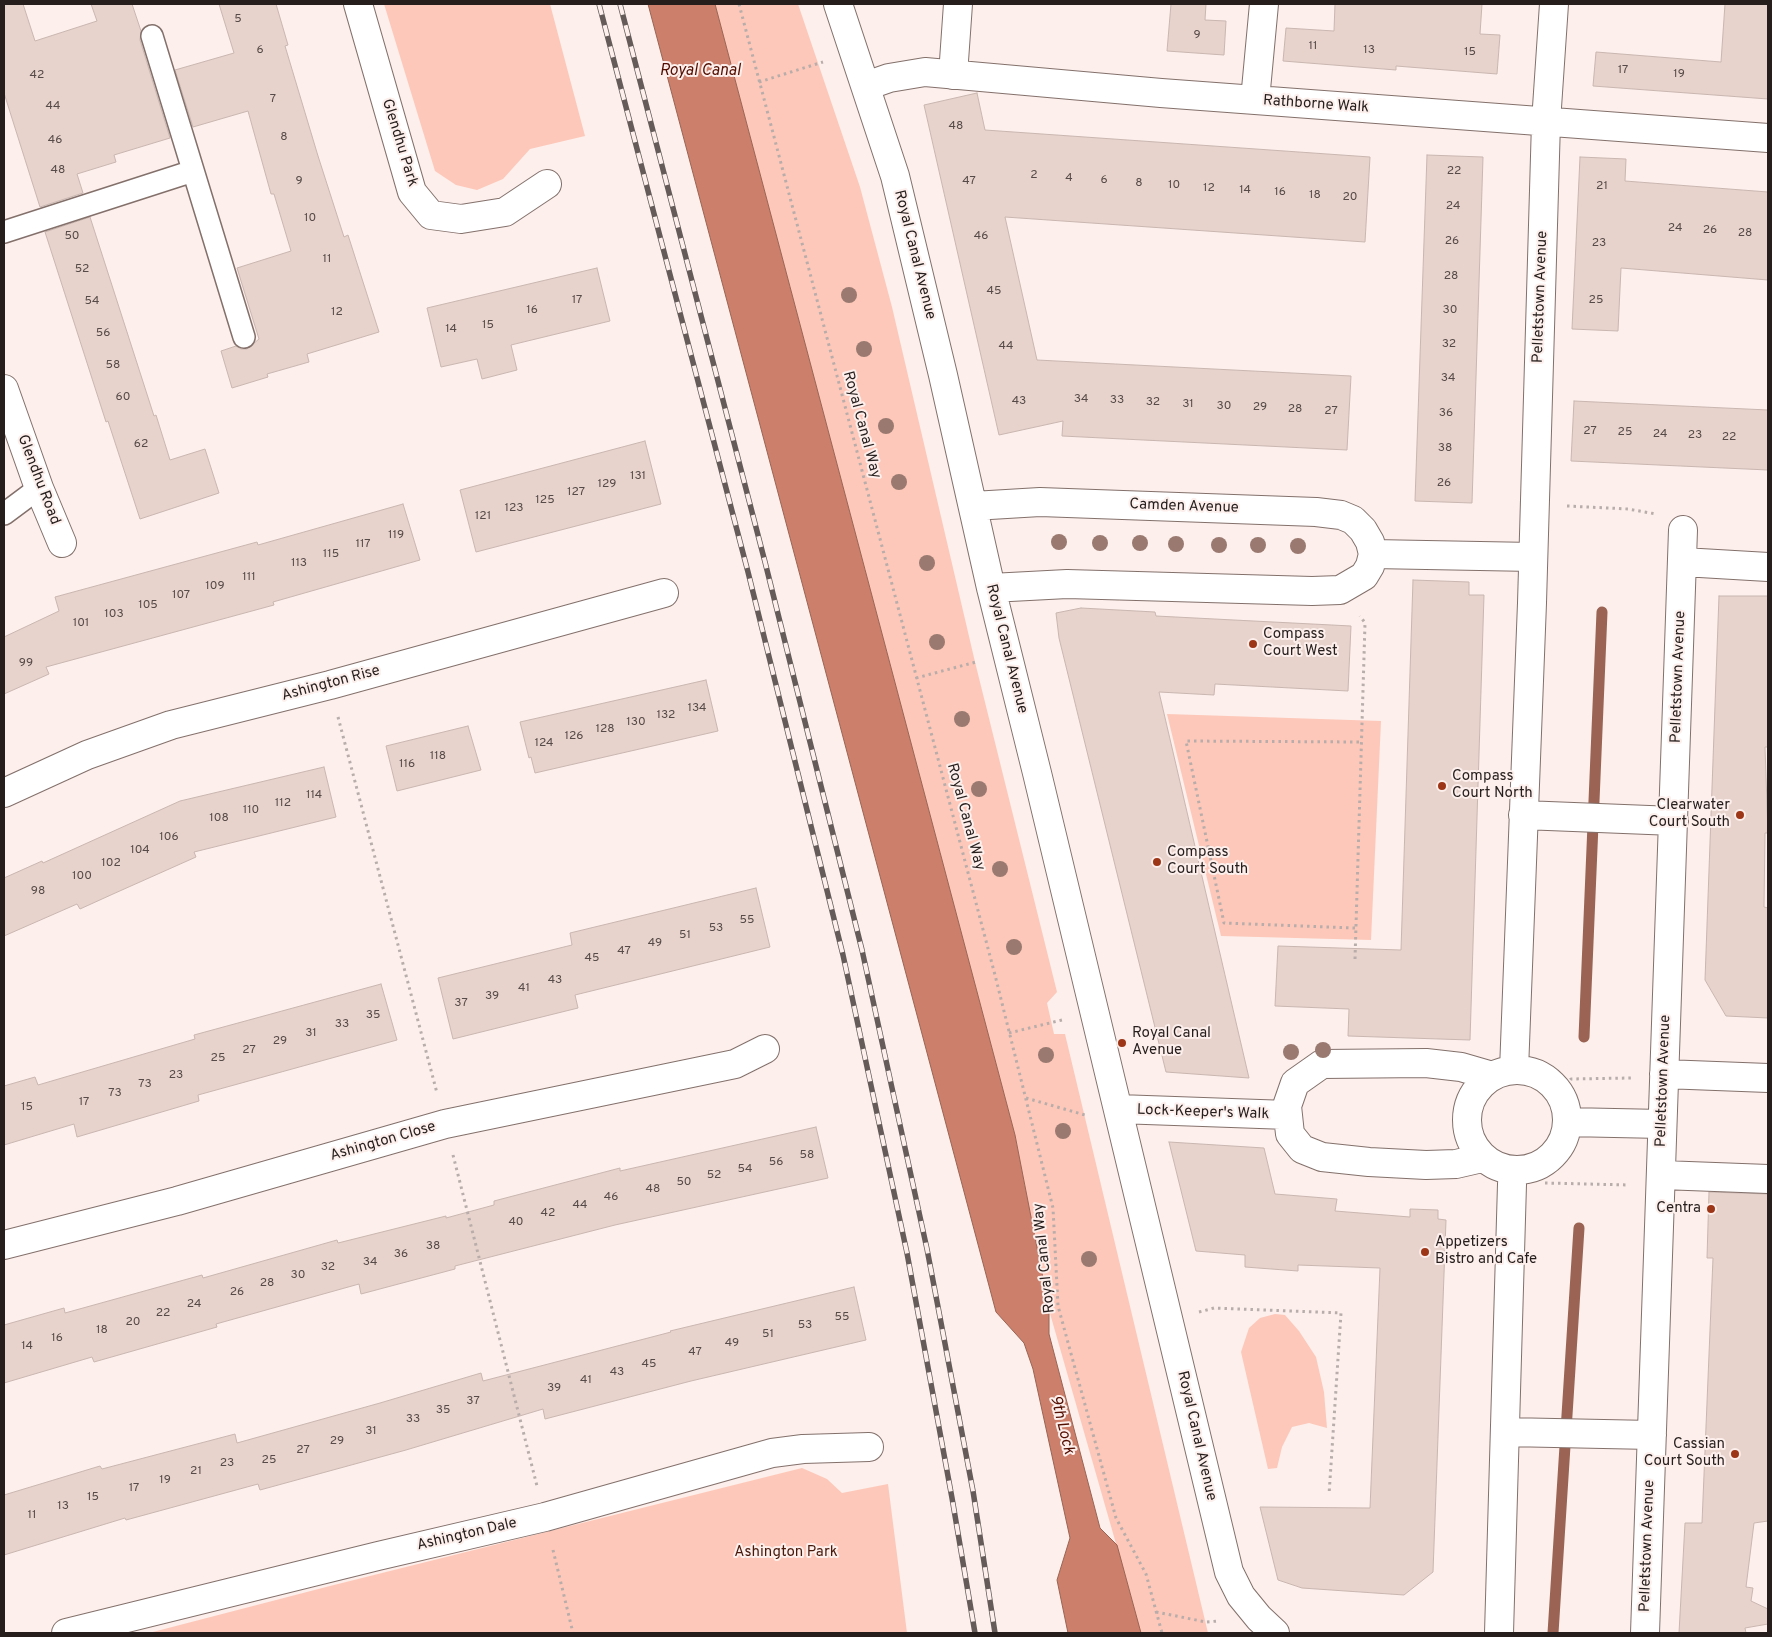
<!DOCTYPE html>
<style>
body{margin:0}
#map{position:relative;width:1772px;height:1637px;overflow:hidden;background:#fcefec;font-family:Overpass,sans-serif}
canvas{display:block}
.frame{position:absolute;inset:0;border:5px solid #261e1c;pointer-events:none}
</style>
<div id="map">
<canvas width="1772" height="1637"></canvas>
<div class="frame"></div>
</div>
<script>
const context = document.querySelector('canvas').getContext('2d');
context.lineJoin = 'round';
function paint(path, color) { context.fillStyle = color; context.fill(path, 'evenodd'); }
const shape = rows => new Path2D(rows.map(r => 'M' + r).join(''));
function strokePath(path, color, width, dash) { context.strokeStyle = color; context.lineWidth = width; context.lineCap = dash ? 'butt' : 'round'; context.setLineDash(dash || []); context.stroke(path); }
function write(font, color, halo, rows, align = 'center') {
  context.font = font + ' Overpass,sans-serif'; context.lineWidth = 4; context.setLineDash([]); context.textBaseline = 'middle'; context.strokeStyle = halo; context.fillStyle = color; for (const [text, x, y, turn = 0] of rows) {
    context.save(); context.translate(x, y); context.rotate((+turn || 0) * Math.PI / 180); context.textAlign = isNaN(turn) ? turn : align; if (halo) context.strokeText(text, 0, 0); context.fillText(text, 0, 0); context.restore();
  }
}
paint(shape([
 [384,4,550,4,585,136,530,149,503,179,477,190,456,185,435,171],
 [715,4,798,4,860,187,892,307,975,662,1057,992,1047,1003,1054,1034,1065,1034,1208,1633,1139,1633,1133,1603,1049,1310,1015,1135],
 [1167,714,1381,721,1371,940,1221,936],
 [1275,1314,1285,1315,1299,1331,1316,1357,1324,1392,1327,1428,1309,1423,1292,1427,1282,1447,1277,1468,1268,1469,1241,1352,1249,1328,1260,1318],
 [802,1468,827,1479,842,1493,888,1484,907,1633,149,1633,330,1586]
]), '#fdc8b9');
const water = shape([
 [648,4,715,4,1015,1135,1049,1309,1049,1334,1100,1528,1117,1545,1141,1633,1068,1633,1057,1580,1070,1538,1033,1369,1024,1343,996,1312,648,4]
]);
paint(water, '#cc806b');
strokePath(water, '#9a6353', 1);
strokePath(shape([
 [1584,1037,1602,612],
 [1553,1633,1579,1228]
]), '#9a6353', 11);
const building = shape([
 [4,4,23,4,35,41,97,21,91,4,132,4,141,31,140,40,170,138,114,155,116,162,77,174,83,193,40,207,4,93,4,4],
 [219,4,276,4,288,45,285,46,318,156,344,237,348,235,379,332,307,354,309,362,267,374,268,377,232,388,221,351,236,346,241,349,247,349,259,339,237,268,291,251,274,194,271,194,248,111,193,127,175,70,234,53,219,4],
 [1171,4,1206,4,1205,20,1226,21,1224,55,1167,51,1171,4],
 [1335,4,1482,4,1480,34,1500,35,1497,74,1396,66,1396,70,1283,61,1286,28,1334,31,1335,4],
 [1725,4,1768,4,1768,99,1593,86,1596,52,1721,62,1725,4],
 [977,93,985,130,1370,157,1365,242,1005,217,1037,360,1351,376,1347,450,1062,436,1063,421,999,435,924,105,977,93],
 [1427,155,1483,157,1472,503,1415,501,1427,155],
 [1580,157,1626,159,1625,181,1768,192,1768,280,1621,268,1618,331,1572,329,1580,157],
 [90,217,154,416,156,415,170,460,205,449,219,493,140,519,108,421,106,422,45,232,90,217],
 [597,268,610,321,511,345,517,370,482,379,477,359,441,367,427,308,597,268],
 [1574,401,1768,410,1768,470,1571,461,1574,401],
 [645,441,661,504,476,552,460,490,645,441],
 [403,504,420,560,273,602,274,605,46,667,49,674,4,694,4,637,59,611,55,597,257,542,258,545,403,504],
 [1413,580,1469,582,1469,595,1484,595,1470,1040,1348,1036,1349,1009,1275,1006,1278,946,1401,950,1413,580],
 [1719,596,1768,596,1768,747,1765,747,1768,833,1765,833,1764,907,1768,908,1768,1018,1726,1016,1705,980,1719,596],
 [1081,608,1155,612,1156,616,1351,626,1348,691,1215,684,1214,695,1159,692,1249,1078,1166,1072,1059,638,1056,613,1081,608],
 [706,680,718,731,535,773,531,757,529,758,520,722,706,680],
 [468,726,481,770,397,791,386,746,468,726],
 [324,767,336,817,194,852,196,857,113,894,80,909,77,904,4,936,4,878,42,861,43,863,180,801,324,767],
 [756,888,770,947,575,995,578,1008,453,1039,438,978,572,945,570,933,756,888],
 [381,984,397,1040,198,1095,199,1101,77,1137,74,1124,4,1145,4,1086,35,1077,38,1085,195,1039,194,1035,381,984],
 [816,1127,828,1178,615,1225,455,1266,455,1269,361,1294,359,1284,216,1324,217,1327,94,1362,92,1357,4,1383,4,1325,64,1308,65,1313,202,1275,203,1278,337,1240,338,1243,446,1216,446,1218,494,1205,494,1201,620,1168,620,1171,816,1127],
 [1169,1142,1264,1148,1275,1194,1337,1199,1335,1211,1410,1217,1410,1209,1438,1210,1438,1219,1446,1220,1433,1572,1404,1595,1302,1588,1278,1580,1260,1507,1370,1508,1380,1268,1298,1265,1298,1271,1245,1267,1245,1255,1196,1251,1169,1142],
 [1709,1192,1768,1194,1768,1521,1754,1523,1746,1587,1753,1588,1751,1601,1768,1609,1768,1624,1745,1628,1746,1633,1679,1633,1685,1523,1702,1523,1713,1258,1707,1258,1709,1192],
 [854,1287,866,1340,691,1381,545,1419,543,1409,406,1450,260,1490,258,1484,126,1520,125,1518,4,1555,4,1495,100,1466,102,1469,235,1434,237,1443,380,1403,481,1373,483,1381,671,1332,670,1331,854,1287]
]);
paint(building, '#e7d2cc');
strokePath(building, '#cab6b0', 1);
const lane = shape([
 [152,36,244,337],
 [4,232,193,171],
 [4,514,39,488]
]);
const street = shape([
 [358,4,412,192,431,215,461,219,505,212,547,184],
 [838,4,895,176,943,375,991,588,1037,773,1229,1572,1241,1596,1259,1618,1275,1633],
 [953,75,958,4],
 [866,86,889,78,925,72,1161,93,1768,138],
 [1255,100,1264,4],
 [4,389,39,488,62,543],
 [973,506,1040,502,1316,512,1341,515,1353,520,1363,530,1370,542,1373,554,1370,566,1364,576,1340,590,1312,591,1067,584,991,588],
 [1373,554,1533,557],
 [1683,562,1768,567],
 [4,793,87,755,171,725,330,685,664,593],
 [1523,815,1674,821],
 '1467 1120a50 50 0 1 1 100 0a50 50 0 1 1-100 0Z',
 [1514,1070,1532,603,1546,122,1554,4],
 [1664,1074,1768,1078],
 [1118,1109,1288,1115],
 [1567,1122,1662,1124],
 [1482,1158,1456,1164,1426,1165,1369,1162,1322,1157,1302,1149,1290,1134,1287,1106,1295,1083,1322,1064,1426,1063,1461,1067,1492,1076],
 [1662,1175,1768,1179],
 [4,1245,177,1201,445,1124,735,1064,765,1049],
 [1506,1432,1652,1435],
 [66,1633,378,1556,545,1517,772,1453,803,1449,869,1447],
 [1499,1633,1512,1184,1513,1171],
 [1645,1633,1683,530]
]);
strokePath(lane, '#83706b', 24);
strokePath(street, '#83706b', 30);
strokePath(shape([
 [739,4,995,975,1053,1208,1058,1306,1116,1518,1146,1574,1162,1633],
 [759,82,823,62],
 [1567,506,1628,509,1656,514],
 [916,678,976,662],
 [338,717,437,1093],
 [1355,928,1224,923,1186,741,1361,742],
 [1355,959,1365,623,1360,616],
 [1009,1033,1062,1020],
 [1561,1089,1571,1079,1631,1078],
 [1026,1098,1085,1115],
 [453,1155,537,1486],
 [1545,1183,1629,1185],
 [1199,1312,1214,1308,1341,1313,1329,1495],
 [553,1550,573,1633],
 [1156,1612,1206,1622,1218,1621]
]), '#b8adaa', 3, [2.5, 4]);
strokePath(lane, '#fff', 21);
strokePath(street, '#fff', 28);
const rail = shape([
 [599,4,748,572,843,955,907,1253,952,1498,975,1633],
 [620,4,765,562,862,950,927,1249,973,1491,995,1633]
]);
strokePath(rail, '#655b59', 5.5);
strokePath(rail, '#fcefec', 4, [11]);
context.fillStyle = '#997970';
for (const [x, y] of [
 [849,295],
 [864,349],
 [886,426],
 [899,482],
 [1059,542],
 [1100,543],
 [1140,543],
 [1176,544],
 [1219,545],
 [1258,545],
 [1298,546],
 [927,563],
 [937,642],
 [962,719],
 [979,789],
 [1000,869],
 [1014,947],
 [1323,1050],
 [1291,1052],
 [1046,1055],
 [1063,1131],
 [1089,1259]
]) { context.beginPath(); context.arc(x, y, 8, 0, 2 * Math.PI); context.fill(); }
for (const [x, y, r, color] of [
 [1253,644,5,"#9d3517"],
 [1442,786,5,"#9d3517"],
 [1740,815,5,"#9d3517"],
 [1157,862,5,"#9d3517"],
 [1122,1043,5,"#9d3517"],
 [1711,1209,5,"#9d3517"],
 [1425,1252,5,"#9d3517"],
 [1735,1454,5,"#9d3517"]
]) { const dot = new Path2D(); dot.arc(x, y, r, 0, 2 * Math.PI); context.fillStyle = color; context.fill(dot); strokePath(dot, '#fcefec', 2); }
write('12px', '#564b48', null, [
 ["5",238,20],
 ["9",1197,36],
 ["11",1313,47],
 ["6",260,51],
 ["13",1369,51],
 ["15",1470,53],
 ["17",1623,71],
 ["19",1679,75],
 ["42",37,76],
 ["7",273,100],
 ["44",53,107],
 ["48",956,127],
 ["8",284,138],
 ["46",55,141],
 ["48",58,171],
 ["22",1454,172],
 ["2",1034,176],
 ["4",1069,179],
 ["6",1104,181],
 ["9",299,182],
 ["47",969,182],
 ["8",1139,184],
 ["10",1174,186],
 ["21",1602,187],
 ["12",1209,189],
 ["14",1245,191],
 ["16",1280,193],
 ["18",1315,196],
 ["20",1350,198],
 ["24",1453,207],
 ["10",310,219],
 ["24",1675,229],
 ["26",1710,231],
 ["28",1745,234],
 ["50",72,237],
 ["46",981,237],
 ["26",1452,242],
 ["23",1599,244],
 ["11",327,260],
 ["52",82,270],
 ["28",1451,277],
 ["45",994,292],
 ["17",577,301],
 ["25",1596,301],
 ["54",92,302],
 ["16",532,311],
 ["30",1450,311],
 ["12",337,313],
 ["15",488,326],
 ["14",451,330],
 ["56",103,334],
 ["32",1449,345],
 ["44",1006,347],
 ["58",113,366],
 ["34",1448,379],
 ["60",123,398],
 ["34",1081,400],
 ["33",1117,401],
 ["43",1019,402],
 ["32",1153,403],
 ["31",1188,405],
 ["30",1224,407],
 ["29",1260,408],
 ["28",1295,410],
 ["27",1331,412],
 ["36",1446,414],
 ["27",1590,432],
 ["25",1625,433],
 ["24",1660,435],
 ["23",1695,436],
 ["22",1729,438],
 ["62",141,445],
 ["38",1445,449],
 ["131",638,477],
 ["26",1444,484],
 ["129",607,485],
 ["127",576,493],
 ["125",545,501],
 ["123",514,509],
 ["121",483,517],
 ["119",396,536],
 ["117",363,545],
 ["115",331,555],
 ["113",299,564],
 ["111",249,578],
 ["109",215,587],
 ["107",181,596],
 ["105",148,606],
 ["103",114,615],
 ["101",81,624],
 ["99",26,664],
 ["134",697,709],
 ["132",666,716],
 ["130",636,723],
 ["128",605,730],
 ["126",574,737],
 ["124",544,744],
 ["118",438,757],
 ["116",407,765],
 ["114",314,796],
 ["112",283,804],
 ["110",251,811],
 ["108",219,819],
 ["106",169,838],
 ["104",140,851],
 ["102",111,864],
 ["100",82,877],
 ["98",38,892],
 ["55",747,921],
 ["53",716,929],
 ["51",685,936],
 ["49",655,944],
 ["47",624,952],
 ["45",592,959],
 ["43",555,981],
 ["41",524,989],
 ["39",492,997],
 ["37",461,1004],
 ["35",373,1016],
 ["33",342,1025],
 ["31",311,1034],
 ["29",280,1042],
 ["27",249,1051],
 ["25",218,1059],
 ["23",176,1076],
 ["73",145,1085],
 ["73",115,1094],
 ["17",84,1103],
 ["15",27,1108],
 ["58",807,1156],
 ["56",776,1163],
 ["54",745,1170],
 ["52",714,1176],
 ["50",684,1183],
 ["48",653,1190],
 ["46",611,1198],
 ["44",580,1206],
 ["42",548,1214],
 ["40",516,1223],
 ["38",433,1247],
 ["36",401,1255],
 ["34",370,1263],
 ["32",328,1268],
 ["30",298,1276],
 ["28",267,1284],
 ["26",237,1293],
 ["24",194,1305],
 ["22",163,1314],
 ["55",842,1318],
 ["20",133,1323],
 ["53",805,1326],
 ["18",102,1331],
 ["51",768,1335],
 ["16",57,1339],
 ["49",732,1344],
 ["14",27,1347],
 ["47",695,1353],
 ["45",649,1365],
 ["43",617,1373],
 ["41",586,1381],
 ["39",554,1389],
 ["37",473,1402],
 ["35",443,1411],
 ["33",413,1420],
 ["31",371,1432],
 ["29",337,1442],
 ["27",303,1451],
 ["25",269,1461],
 ["23",227,1464],
 ["21",196,1472],
 ["19",165,1481],
 ["17",134,1489],
 ["15",93,1498],
 ["13",63,1507],
 ["11",32,1516]
]);
write('15px', '#261e1c', '#fcefec', [
 ["Rathborne Walk",1316,105,4],
 ["Glendhu Park",399,143,73],
 ["Royal Canal Avenue",914,255,76],
 ["Pelletstown Avenue",1541,297,-88],
 ["Royal Canal Way",861,425,75],
 ["Glendhu Road",38,480,69],
 ["Camden Avenue",1184,507,2],
 ["Royal Canal Avenue",1006,649,76],
 ["Pelletstown Avenue",1679,677,-88],
 ["Ashington Rise",331,684,-15],
 ["Royal Canal Way",965,817,75],
 ["Pelletstown Avenue",1664,1081,-88],
 ["Lock-Keeper's Walk",1203,1113,2],
 ["Ashington Close",383,1142,-16],
 ["Royal Canal Way",1045,1258,-96],
 ["Royal Canal Avenue",1196,1436,77],
 ["Ashington Dale",467,1535,-13],
 ["Pelletstown Avenue",1648,1546,-88]
]);
write('15px', '#261e1c', '#fcefec', [
 ["Compass",1263,635],
 ["Court West",1263,652],
 ["Compass",1452,777],
 ["Court North",1452,794],
 ["Clearwater",1730,806,"right"],
 ["Court South",1730,823,"right"],
 ["Compass",1167,853],
 ["Court South",1167,870],
 ["Royal Canal",1132,1034],
 ["Avenue",1132,1051],
 ["Centra",1701,1209,"right"],
 ["Appetizers",1435,1243],
 ["Bistro and Cafe",1435,1260],
 ["Cassian",1725,1445,"right"],
 ["Court South",1725,1462,"right"]
], 'left');
write('15px', '#48180a', '#fcefec', [
 ["Ashington Park",786,1553]
]);
write('italic 16px', '#530e00', '#fcefec', [
 ["Royal Canal",700,72],
 ["9th Lock",1061,1425,76]
]);
</script>
